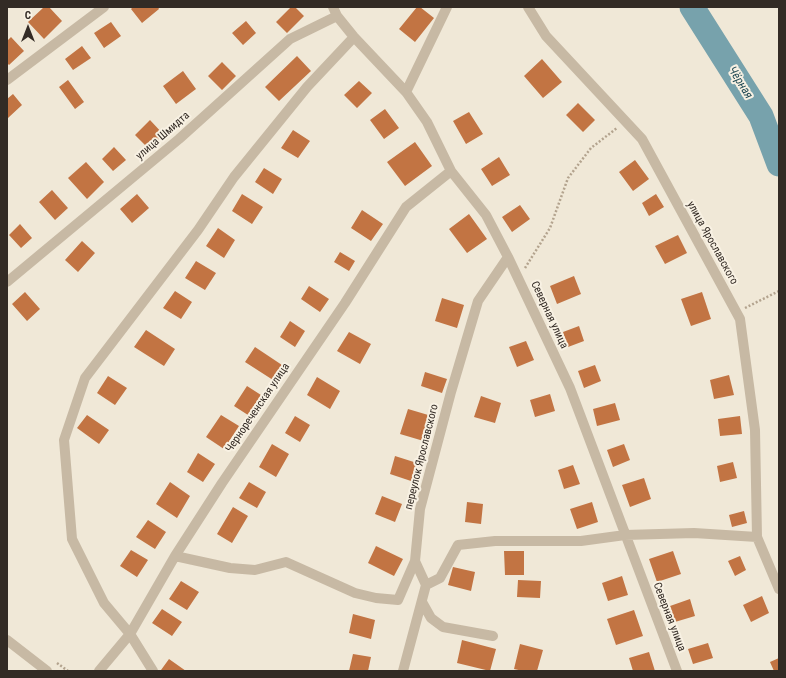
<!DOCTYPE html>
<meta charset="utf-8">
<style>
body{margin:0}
#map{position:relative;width:786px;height:678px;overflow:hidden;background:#f0e8d7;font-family:"Roboto Condensed",sans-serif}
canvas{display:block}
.frame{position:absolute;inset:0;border:8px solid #332b25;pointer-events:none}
.north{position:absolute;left:8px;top:8px;width:40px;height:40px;-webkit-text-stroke:3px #f8f1e3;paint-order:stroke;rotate:0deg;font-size:11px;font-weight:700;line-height:16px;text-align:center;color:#332b25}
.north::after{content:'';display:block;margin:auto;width:14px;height:18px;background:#332b25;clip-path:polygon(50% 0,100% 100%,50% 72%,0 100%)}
</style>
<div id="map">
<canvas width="786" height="678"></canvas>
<div class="frame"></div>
<div class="north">С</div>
</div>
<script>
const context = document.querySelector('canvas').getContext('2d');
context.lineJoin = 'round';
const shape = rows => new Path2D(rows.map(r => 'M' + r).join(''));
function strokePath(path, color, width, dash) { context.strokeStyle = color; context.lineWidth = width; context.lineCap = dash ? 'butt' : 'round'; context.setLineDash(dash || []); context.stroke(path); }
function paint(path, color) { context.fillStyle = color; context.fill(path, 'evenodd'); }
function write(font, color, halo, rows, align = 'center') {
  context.font = font + ' "Roboto Condensed",sans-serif'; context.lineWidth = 4; context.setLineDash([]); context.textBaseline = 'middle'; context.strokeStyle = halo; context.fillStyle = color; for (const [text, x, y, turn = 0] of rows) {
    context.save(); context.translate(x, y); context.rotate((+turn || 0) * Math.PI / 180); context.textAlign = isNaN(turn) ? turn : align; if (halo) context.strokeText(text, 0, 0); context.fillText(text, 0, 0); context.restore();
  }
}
strokePath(shape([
 [692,7,761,116,779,164]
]), '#77a2ac', 25);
paint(shape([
 [44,7,49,7,62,21,44,39,28,22],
 [133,7,158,7,159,9,142,23,131,9],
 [291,7,295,7,304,16,287,33,276,22],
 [417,7,420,7,434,18,415,42,399,29],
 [246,21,256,33,243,45,232,33],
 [111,22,121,36,104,48,94,33],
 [11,37,24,51,9,65,7,63,7,41],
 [82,46,91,58,73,70,65,59],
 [297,56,311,71,279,101,265,87],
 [542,59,562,82,543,98,524,76],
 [222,62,236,76,222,90,208,76],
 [183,71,196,89,176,104,163,86],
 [68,80,84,102,75,109,59,87],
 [359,81,372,93,357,108,344,95],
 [13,94,22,105,8,118,7,116,7,99],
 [578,103,595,120,583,132,566,115],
 [385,109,399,128,384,139,370,120],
 [469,112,483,134,466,144,453,121],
 [150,120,164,135,149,149,135,135],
 [293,130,310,141,298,158,281,148],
 [415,142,432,166,405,186,387,162],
 [114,147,126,160,113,171,102,159],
 [499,157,510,175,492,186,481,169],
 [635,160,649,179,633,191,619,172],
 [86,162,104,182,87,199,68,178],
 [264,168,282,179,273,194,255,182],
 [52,190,68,208,55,220,39,202],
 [137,194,149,208,132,223,120,209],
 [242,194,263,207,252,224,232,211],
 [656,194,664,207,649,216,642,203],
 [520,205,530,219,512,232,502,217],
 [362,210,383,224,371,241,351,228],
 [469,214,487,239,467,253,449,229],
 [20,224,32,238,21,248,9,235],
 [218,228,235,240,224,258,206,246],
 [678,235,687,253,665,264,655,246],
 [82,241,95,253,78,272,65,260],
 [340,252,355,261,349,271,334,262],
 [196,261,216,273,205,290,185,278],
 [574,276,581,294,557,304,550,286],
 [309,286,329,299,320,312,301,299],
 [175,291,192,302,181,319,163,308],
 [25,292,40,309,27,321,12,304],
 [702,292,711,319,691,326,681,299],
 [442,298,464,305,457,328,435,321],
 [290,321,305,331,295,347,280,337],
 [579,326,584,341,568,347,563,332],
 [146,330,175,349,164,366,134,347],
 [349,332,371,344,360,364,337,351],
 [526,341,534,360,517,367,509,347],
 [255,347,282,365,273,380,245,362],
 [595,365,601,381,584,388,578,371],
 [425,372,447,379,442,393,421,386],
 [729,375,734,395,714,399,710,380],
 [108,376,127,388,115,405,97,393],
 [317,377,340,391,330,409,307,395],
 [247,386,261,395,248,415,234,406],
 [550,394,555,411,535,417,530,400],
 [481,396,501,403,495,423,474,417],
 [615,403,620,420,597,426,593,409],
 [408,409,435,417,427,442,400,434],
 [87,415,109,430,99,444,77,428],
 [221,415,239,426,224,449,206,437],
 [295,416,310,425,300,442,285,433],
 [740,416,742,434,720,436,718,419],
 [272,444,289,454,276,477,259,467],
 [624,444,630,460,613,467,607,450],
 [198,453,215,464,203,482,187,472],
 [395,456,417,463,411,481,390,474],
 [733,462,737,478,720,482,717,466],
 [573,465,580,484,564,489,558,470],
 [644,478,651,499,630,507,622,485],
 [170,482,190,496,177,518,156,504],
 [249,482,266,492,257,508,239,498],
 [382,496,402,504,395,522,375,514],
 [467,502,483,504,481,524,465,522],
 [592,502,598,522,577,529,570,509],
 [233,507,248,516,232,543,217,534],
 [744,511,747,523,732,527,729,515],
 [148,520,166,532,155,549,136,537],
 [376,546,403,559,394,576,368,563],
 [131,550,148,560,137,577,120,566],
 [504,551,524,551,524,575,505,575],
 [673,551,681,574,657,582,649,559],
 [740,556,746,570,735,576,728,561],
 [453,567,475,572,471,591,448,585],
 [622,576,628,595,608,601,602,583],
 [518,580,541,581,540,598,517,597],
 [181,581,199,592,187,610,169,599],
 [762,596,769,613,751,622,743,605],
 [690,599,695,616,675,622,670,606],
 [162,609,182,622,172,636,152,623],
 [634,610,643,636,616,645,607,619],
 [353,614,375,620,371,639,349,633],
 [462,640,496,649,490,671,457,663],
 [708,643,713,658,693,664,688,649],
 [520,644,543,650,537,671,523,671,514,669],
 [649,652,655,671,633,671,629,658],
 [353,654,371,657,368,671,349,671],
 [779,658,779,671,774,671,770,662],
 [169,659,186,671,161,670]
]), '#c27443');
strokePath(shape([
 [525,268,550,228,568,178,591,148,617,128],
 [745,308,779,291],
 [57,663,68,671]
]), '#b3a38e', 2.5, [2, 2]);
strokePath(shape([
 [333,7,337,16,354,37,406,92,427,122,451,171,486,215,508,257,570,388,677,671],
 [528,7,546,36,642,139,740,319,755,430,757,537,779,589],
 [7,80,104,7],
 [406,92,447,7],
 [7,282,179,139,290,39,337,16],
 [175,556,230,568,255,570,286,562,355,593,376,598,398,600,415,561],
 [426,585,440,578,458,545,495,541,581,541,625,535,694,533,757,537],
 [422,602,431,618,443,627,493,636],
 [7,640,47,671],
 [99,671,130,634,175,556,222,483,345,303,406,207,451,171],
 [153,671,130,634,104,603,72,539,64,440,85,378,198,230,234,177,307,87,354,37],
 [403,671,426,585,415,561,420,509,451,392,478,301,508,257]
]), '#c7b9a4', 10);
write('11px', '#332b25', '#f8f1e3', [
 ["улица Шмидта",163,136,-41],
 ["улица Ярославского",712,243,61],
 ["Северная улица",549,315,65],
 ["Чернореченская улица",258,408,-56],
 ["переулок Ярославского",422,457,-76],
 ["Северная улица",669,617,69]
]);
write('italic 12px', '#1d4752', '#f8f1e3', [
 ["Чёрная",740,83,58]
]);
</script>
